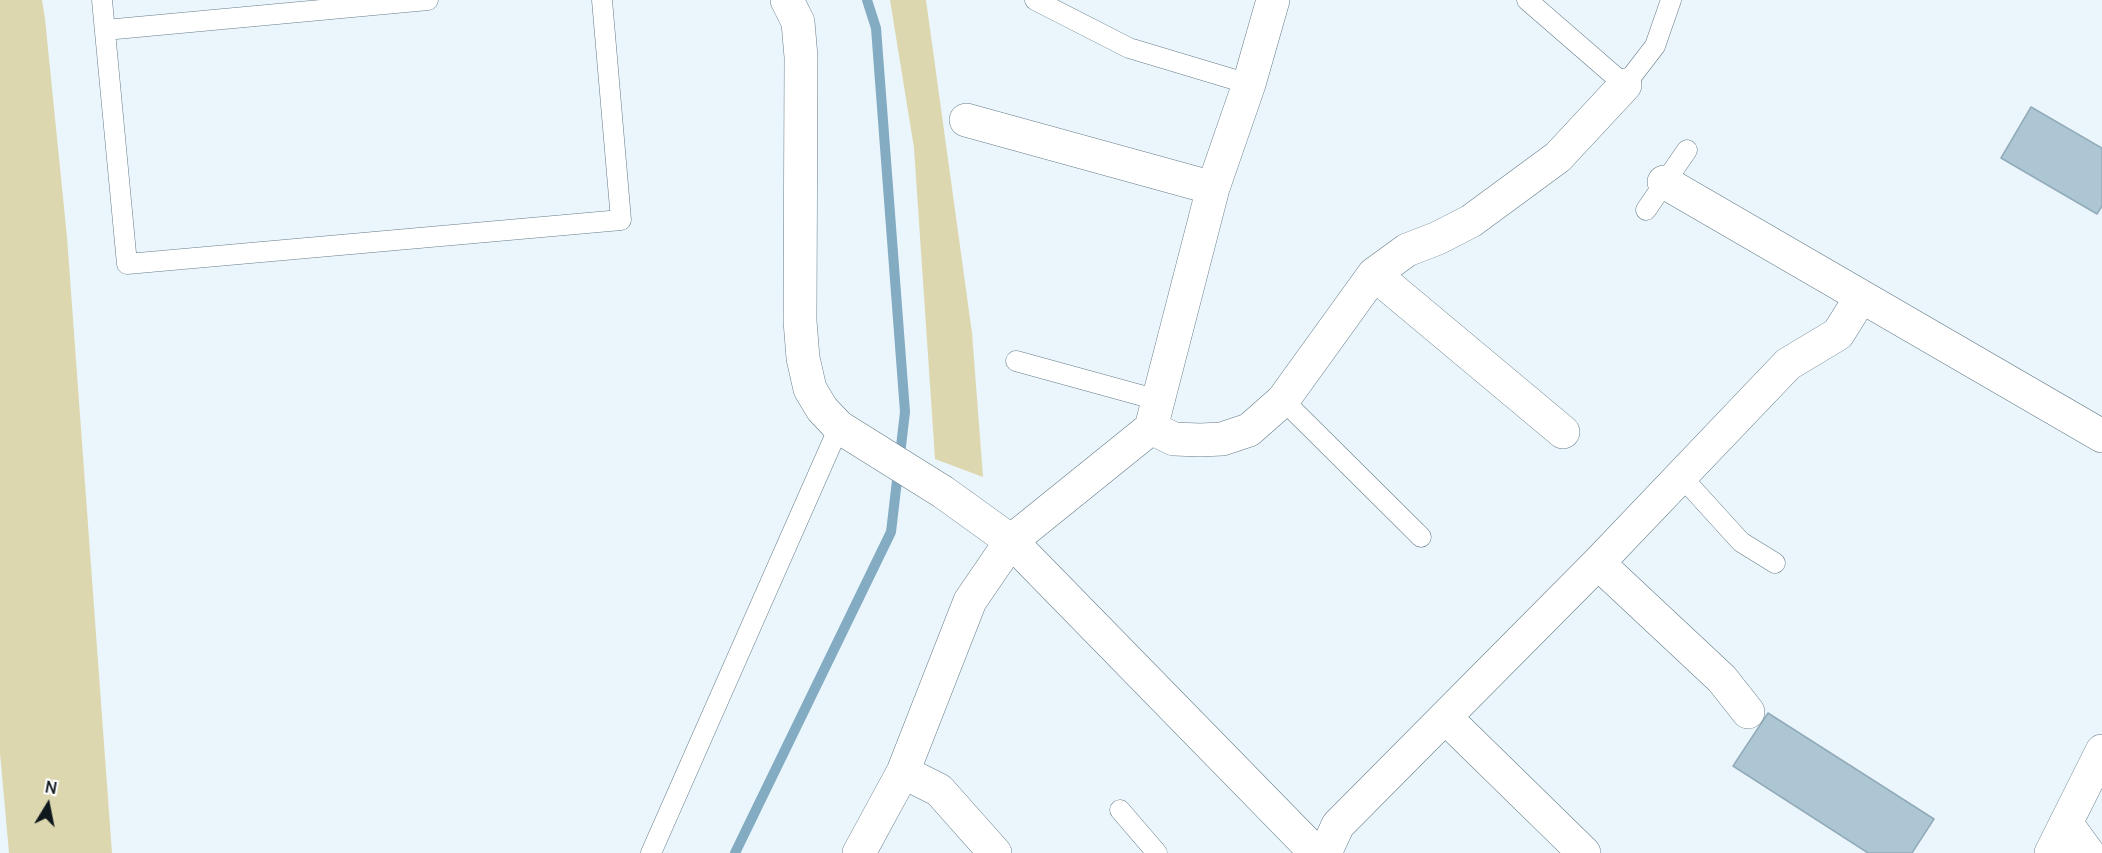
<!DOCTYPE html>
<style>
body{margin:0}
#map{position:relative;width:2102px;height:853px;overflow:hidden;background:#ebf6fc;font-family:Manrope,sans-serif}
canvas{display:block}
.north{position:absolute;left:18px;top:775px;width:60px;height:60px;-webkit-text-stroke:4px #fff;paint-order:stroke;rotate:10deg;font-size:16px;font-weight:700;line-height:24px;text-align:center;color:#0f181d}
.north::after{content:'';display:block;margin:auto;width:21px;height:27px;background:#0f181d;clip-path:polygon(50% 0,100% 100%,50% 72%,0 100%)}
</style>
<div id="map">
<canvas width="2102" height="853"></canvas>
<div class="north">N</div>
</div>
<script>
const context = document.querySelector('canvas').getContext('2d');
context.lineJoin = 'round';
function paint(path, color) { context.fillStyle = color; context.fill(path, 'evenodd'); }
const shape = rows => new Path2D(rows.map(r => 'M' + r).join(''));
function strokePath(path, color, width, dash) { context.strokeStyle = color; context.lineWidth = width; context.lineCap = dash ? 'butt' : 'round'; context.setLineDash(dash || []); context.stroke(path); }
paint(shape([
 [0,0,42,0,45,19,67,237,112,853,9,853,0,753],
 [890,0,926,0,972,333,983,477,935,459,914,148]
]), '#ddd7af');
strokePath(shape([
 [735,853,891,532,905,412,876,28,867,0]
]), '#83acc2', 10);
const building = shape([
 [2031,107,2102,148,2102,206,2097,214,2001,158,2031,107],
 [1768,713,1934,819,1912,853,1868,853,1733,766,1768,713]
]);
paint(building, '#adc6d4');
strokePath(building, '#92abb9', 1.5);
const lane = shape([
 [102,0,127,264,621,220,602,0],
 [1035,0,1129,48,1249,84],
 [1527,0,1625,85,1655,46,1671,0],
 [105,30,428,0],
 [1646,210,1687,150],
 [1016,361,1158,400],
 [1283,400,1421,537],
 [1681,476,1741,542,1775,563],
 [1120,810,1157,853],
 [651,853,839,427]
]);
const street = shape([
 [787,0,798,22,801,57,800,321,803,358,810,389,822,409,839,427,943,492,1011,541,1316,853],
 [966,120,1213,188],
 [1664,182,2102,436],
 [1374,274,1563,432],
 [1151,428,1174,439,1200,440,1222,439,1249,430,1283,400,1374,274,1407,250,1438,238,1471,221,1558,157,1625,85],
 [1598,563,1722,679,1748,712],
 [1446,718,1584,853],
 [903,772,939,790,995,853],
 [2066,823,2088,853],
 [859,853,903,772,970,601,1011,541,1151,428,1213,188,1249,84,1273,0],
 [1325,853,1338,825,1598,563,1788,364,1838,334,1861,297]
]);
const secondary = shape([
 [2051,853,2102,751]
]);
strokePath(lane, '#657c89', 21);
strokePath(street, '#657c89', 34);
strokePath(secondary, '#657c89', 34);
strokePath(lane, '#fff', 20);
strokePath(street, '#fff', 33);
strokePath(secondary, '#fff', 33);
</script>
